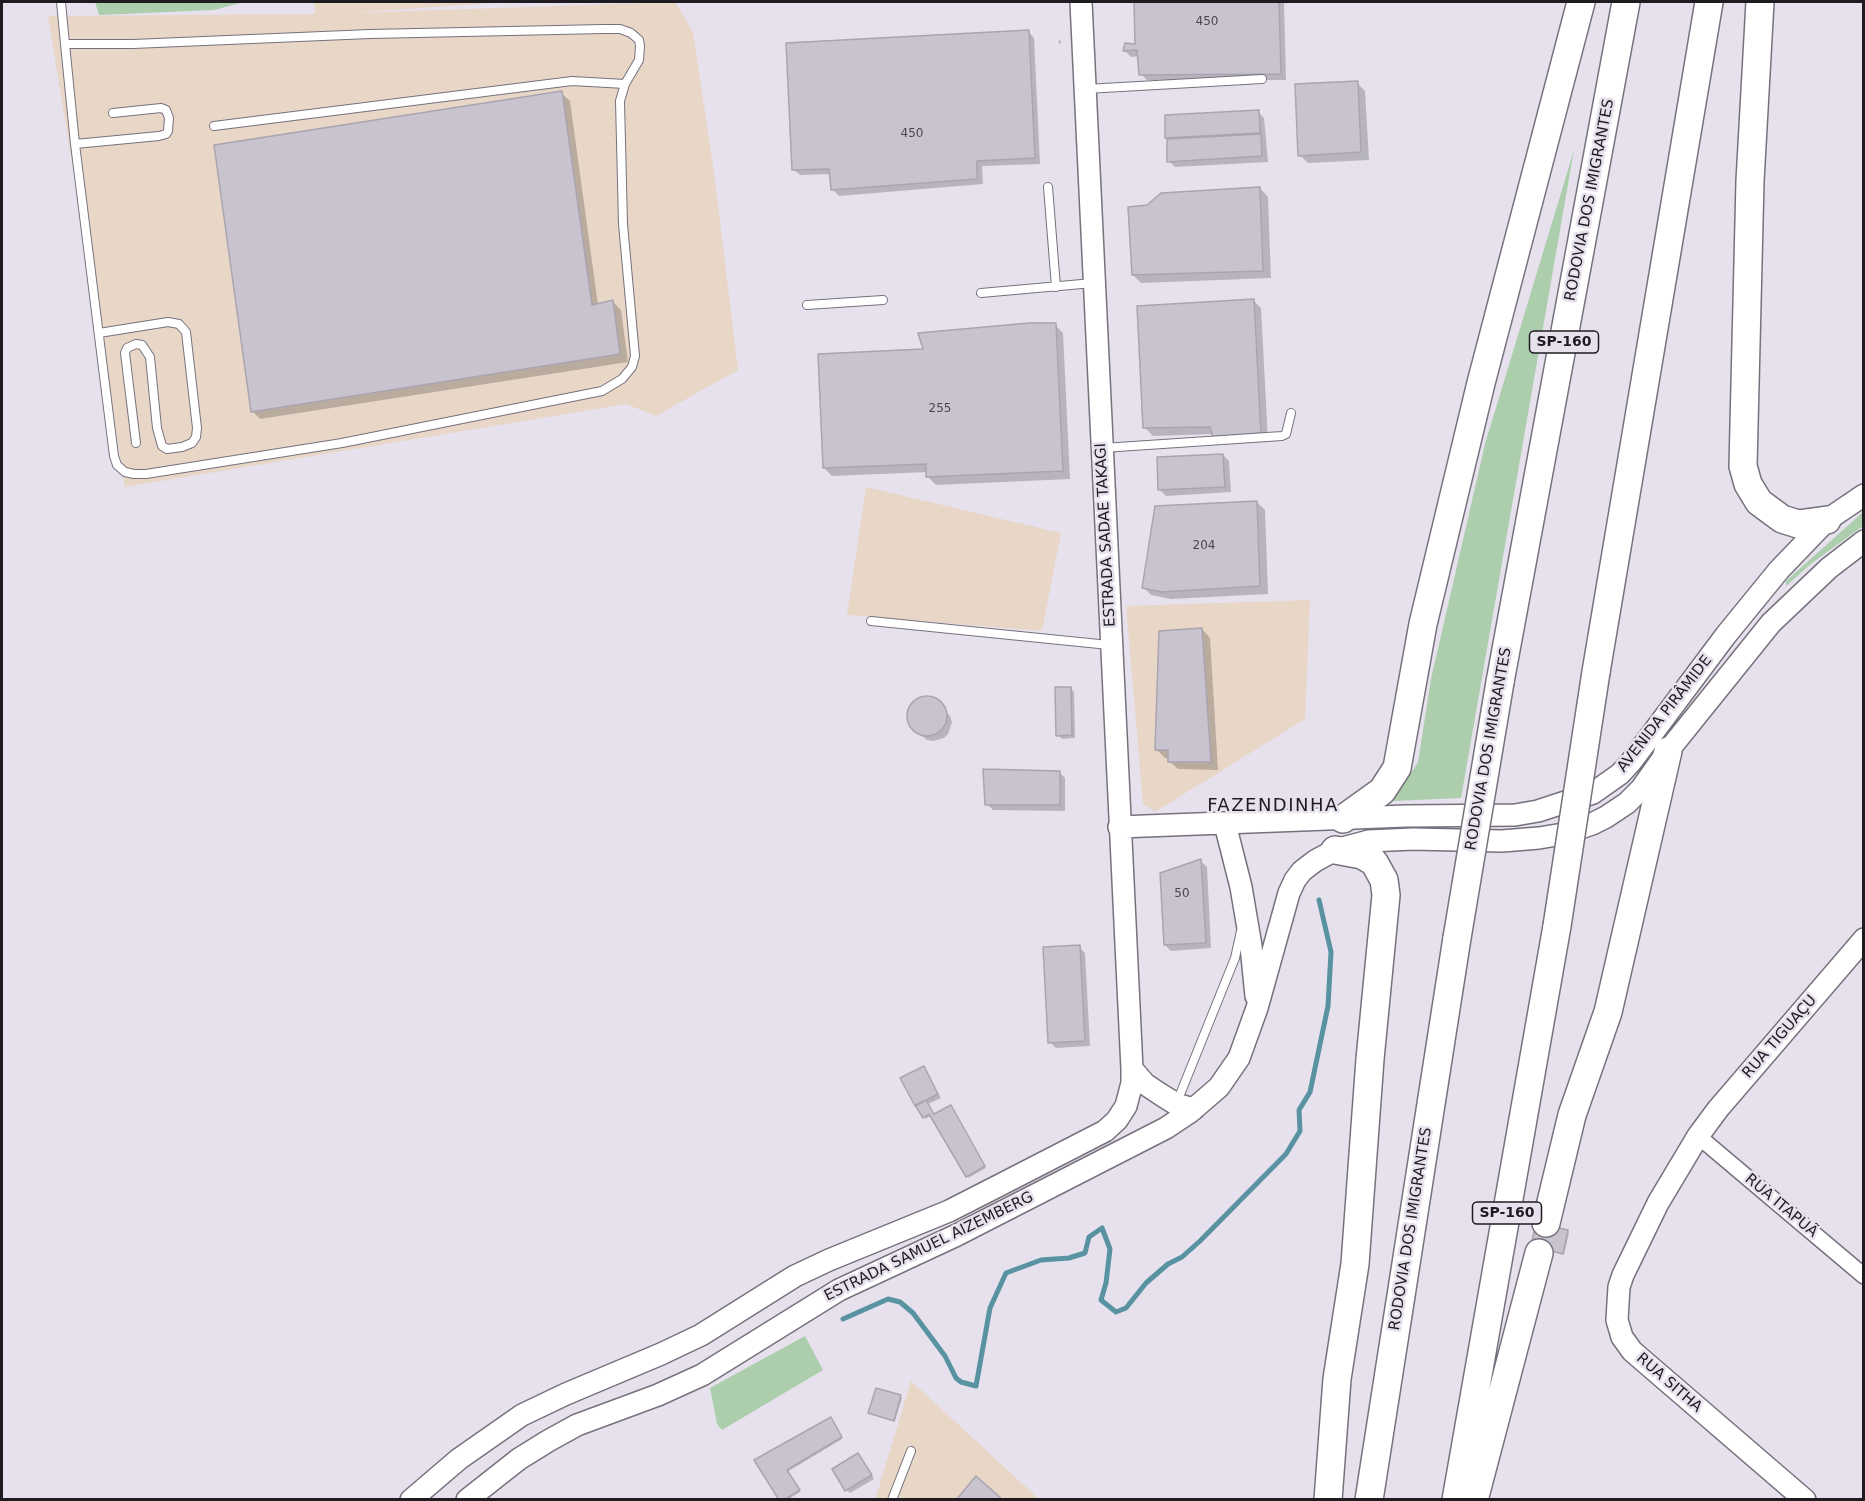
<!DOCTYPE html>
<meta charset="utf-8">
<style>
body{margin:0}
#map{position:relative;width:1865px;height:1501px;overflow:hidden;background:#e7e1ee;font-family:"DejaVu Sans",sans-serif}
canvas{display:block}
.frame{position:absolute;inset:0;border:3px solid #1f1c21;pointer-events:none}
</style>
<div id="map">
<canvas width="1865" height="1501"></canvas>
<div class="frame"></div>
</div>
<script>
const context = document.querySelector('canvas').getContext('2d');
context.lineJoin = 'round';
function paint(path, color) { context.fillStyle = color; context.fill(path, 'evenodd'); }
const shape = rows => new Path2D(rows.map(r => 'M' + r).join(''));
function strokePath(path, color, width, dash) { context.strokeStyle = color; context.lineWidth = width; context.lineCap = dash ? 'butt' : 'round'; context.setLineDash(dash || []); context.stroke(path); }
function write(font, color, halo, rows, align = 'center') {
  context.font = font + ' "DejaVu Sans",sans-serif'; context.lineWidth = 5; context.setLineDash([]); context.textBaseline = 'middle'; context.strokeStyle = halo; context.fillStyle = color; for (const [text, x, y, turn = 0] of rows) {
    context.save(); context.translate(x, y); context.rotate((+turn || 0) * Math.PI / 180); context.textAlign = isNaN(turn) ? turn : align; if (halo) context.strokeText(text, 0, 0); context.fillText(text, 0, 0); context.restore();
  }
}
paint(shape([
 [314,2,509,2,348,13,675,2,693,32,714,172,738,370,656,416,626,404,125,487,48,16,315,14],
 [866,487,1061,533,1042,631,847,615],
 [1310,600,1305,719,1155,812,1143,804,1126,606],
 [911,1381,1039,1499,875,1500]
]), '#e8d7c6');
paint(shape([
 [95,2,244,2,214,10,99,15],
 [1574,150,1461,798,1393,801,1418,762,1431,679,1485,444],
 [1863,512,1863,526,1812,563,1786,586,1786,581],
 [805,1336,823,1370,722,1430,717,1424,710,1388]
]), '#accead');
paint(shape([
 [1136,2,1284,2,1286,80,1147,80,1141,74,1139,56,1131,57,1125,51,1137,46],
 [1029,32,1034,38,1040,164,982,166,983,184,839,196,833,190,831,174,800,175,794,170],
 [1357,83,1365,91,1369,160,1308,163,1300,155],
 [561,93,570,101,598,305,613,302,621,310,628,362,260,419,252,411],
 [1258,112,1264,118,1268,162,1175,167,1169,161,1167,138],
 [1260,188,1268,197,1271,278,1141,283,1133,275,1147,206],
 [1253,300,1261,308,1268,441,1222,445,1213,434,1153,436,1145,428],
 [1055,325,1063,333,1070,479,936,485,928,477,928,472,832,476,824,468,925,351],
 [1223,455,1229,461,1231,492,1166,496,1160,490],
 [1257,502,1265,510,1268,594,1171,599,1151,595,1143,587],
 [1202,629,1210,638,1218,770,1178,769,1169,761,1169,758,1165,758,1156,749],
 [1071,689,1074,692,1075,738,1062,739,1058,735],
 [923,698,935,700,950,716,952,722,948,734,944,738,933,741,927,740,911,727,908,715,913,705],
 [1059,772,1065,778,1065,811,993,810,987,804],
 [1201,861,1207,867,1211,948,1171,951,1165,945],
 [1079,947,1085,953,1090,1046,1056,1048,1050,1042],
 [923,1067,941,1098,928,1104,935,1116,952,1108,986,1168,968,1178,932,1115,925,1119,924,1117],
 [1567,1231,1569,1233,1564,1254,1534,1247],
 [900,1397,902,1398,895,1421,870,1413],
 [832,1420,842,1439,787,1472,800,1492,787,1500,780,1500,756,1461],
 [862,1459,874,1479,850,1493,847,1490]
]), '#0003');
strokePath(shape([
 [843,1319,888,1299,900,1302,913,1313,945,1356,956,1378,961,1382,976,1386,990,1308,1006,1273,1041,1260,1069,1258,1085,1253,1089,1237,1102,1228,1110,1249,1106,1283,1101,1300,1116,1312,1126,1308,1146,1283,1168,1264,1182,1257,1200,1241,1286,1154,1300,1131,1299,1110,1310,1092,1328,1006,1331,952,1319,900]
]), '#5993a2', 5);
const building = shape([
 [1134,2,1279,2,1281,74,1139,75,1137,50,1123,51,1125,43,1135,44,1134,2],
 [1029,30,1035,158,977,161,977,179,831,190,829,169,792,170,786,43,1029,30],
 [1358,81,1361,152,1298,156,1295,84,1358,81],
 [562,91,592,305,613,300,620,354,251,412,214,145,562,91],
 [1259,110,1260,133,1165,138,1165,115,1259,110],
 [1261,134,1262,156,1167,162,1167,139,1261,134],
 [1260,187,1263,271,1132,275,1128,207,1147,205,1161,193,1260,187],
 [1254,299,1261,433,1213,437,1210,427,1143,428,1137,306,1254,299],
 [1029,323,1056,323,1063,471,926,477,926,464,823,468,818,354,923,349,918,333,1029,323],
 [1223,454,1225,487,1158,490,1157,457,1223,454],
 [1257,501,1260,586,1162,592,1142,588,1155,506,1257,501],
 [1202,628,1211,762,1168,762,1168,750,1155,750,1159,631,1202,628],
 [1055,687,1071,687,1072,735,1056,736,1055,687],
 '907 716a20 20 0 1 1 40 0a20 20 0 1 1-40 0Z',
 [983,769,1060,771,1060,805,985,805,983,769],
 [1201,859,1206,943,1164,945,1160,873,1201,859],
 [1080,945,1085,1041,1048,1043,1043,947,1080,945],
 [924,1066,938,1094,915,1106,900,1078,924,1066],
 [926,1100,934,1114,951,1105,985,1166,966,1177,929,1114,923,1118,915,1105,926,1100],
 [1536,1223,1568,1230,1563,1254,1531,1246,1536,1223],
 [876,1388,901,1395,894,1421,868,1413,876,1388],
 [831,1417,842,1437,787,1470,800,1490,784,1500,779,1500,754,1460,831,1417],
 [858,1453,872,1475,845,1491,832,1469,858,1453],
 [976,1476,1003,1500,956,1500,976,1476]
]);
paint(building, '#c9c3d0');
strokePath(building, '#aaa4b1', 1.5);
const lane = shape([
 [61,2,65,44,133,44,370,34,604,29,620,29,631,33,639,40,640,46,639,60,625,84,620,101,623,224,635,356,632,367,622,379,602,391,342,443,146,474,134,474,125,472,117,465,114,456,75,144,65,44],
 [1086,89,1262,79],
 [214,126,572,81,625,84],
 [75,144,159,136,166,134,168,131,169,118,166,110,161,108,113,113],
 [1048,187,1056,287],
 [981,293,1093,283],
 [807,305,883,300],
 [99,333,168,322,179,324,186,332,197,428,196,437,192,443,182,447,167,449,162,446,157,428,150,357,142,345,136,344,127,348,125,353,136,443],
 [1103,448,1282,436,1286,434,1291,413],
 [871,621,1109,645],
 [1177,1102,1235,958,1241,931],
 [892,1500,911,1451]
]);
const street = shape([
 [1698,1136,1864,1276]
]);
const secondary = shape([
 [1225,824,1241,887,1251,946,1256,996],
 [1119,827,1406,816,1515,815,1538,811,1593,793,1620,774,1631,762,1726,635,1779,570,1827,520,1864,495],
 [1132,1069,1145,1084,1160,1094,1176,1104,1194,1109],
 [411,1500,459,1459,522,1415,566,1394,661,1354,701,1335,795,1276,829,1260,949,1211,998,1186,1105,1131,1117,1120,1126,1106,1132,1083,1132,1069,1081,2],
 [467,1500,519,1459,548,1441,577,1425,658,1395,702,1375,839,1290,957,1235,1166,1128,1190,1112,1219,1087,1239,1058,1257,1008,1289,893,1295,880,1302,871,1315,861,1335,850,1369,841,1413,839,1502,841,1539,838,1563,834,1592,824,1606,817,1627,803,1641,789,1668,751,1771,623,1829,568,1864,541],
 [1805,1500,1632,1351,1622,1337,1617,1320,1619,1287,1623,1275,1658,1203,1698,1136,1718,1109,1864,939]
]);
const highway = shape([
 [1760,2,1750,181,1743,466,1748,484,1759,502,1782,519,1798,524,1827,520],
 [1596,672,1709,2],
 [1500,682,1626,2],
 [1343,819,1382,791,1397,768,1423,624,1481,383,1581,2],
 [1546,1223,1572,1115,1608,1012,1668,751],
 [1328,1500,1337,1379,1355,1264,1370,1059,1386,895,1384,880,1374,862,1362,855,1335,850],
 [1369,1500,1457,938],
 [1456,1500,1557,926],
 [1474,1500,1539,1253]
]);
strokePath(lane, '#77717d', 10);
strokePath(street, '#77717d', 18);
strokePath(secondary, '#77717d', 24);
strokePath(highway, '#77717d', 30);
strokePath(shape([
 [1059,42,1065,41]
]), '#a49faa', 3, [1.5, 4.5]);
strokePath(lane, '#fff', 8);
strokePath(street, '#fff', 15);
strokePath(secondary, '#fff', 21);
strokePath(highway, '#fff', 27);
const highwayBridge = shape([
 [1557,926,1596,672],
 [1457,938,1500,682]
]);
strokePath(highwayBridge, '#77717d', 30, []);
strokePath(highwayBridge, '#fff', 27);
write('12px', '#4a464d', null, [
 ["450",1207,22],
 ["450",912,134],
 ["255",940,409],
 ["204",1204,546],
 ["50",1182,894]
]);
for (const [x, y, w] of [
 [1564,342,69],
 [1507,1213,69]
]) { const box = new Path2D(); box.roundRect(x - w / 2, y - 11, w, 22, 4.5); context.fillStyle = '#e7e1ee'; context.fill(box); strokePath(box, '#1f1c21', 1.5); }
write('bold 14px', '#1f1c21', null, [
 ["SP-160",1564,342],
 ["SP-160",1507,1213]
]);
write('15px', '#1f1c21', '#e7e1ee', [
 ["RODOVIA DOS IMIGRANTES",1590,200,-79],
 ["ESTRADA SADAE TAKAGI",1106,535,-93],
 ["AVENIDA PIRÂMIDE",1665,714,-52],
 ["RODOVIA DOS IMIGRANTES",1489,749,-80],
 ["RUA TIGUAÇU",1780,1037,-49],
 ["RUA ITAPUÃ",1781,1206,40],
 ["RODOVIA DOS IMIGRANTES",1411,1229,-81],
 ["ESTRADA SAMUEL AIZEMBERG",929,1247,-26],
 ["RUA SITHA",1669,1383,41]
]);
context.letterSpacing = '1.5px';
write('18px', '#1f1c21', '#e7e1ee', [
 ["FAZENDINHA",1273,806]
]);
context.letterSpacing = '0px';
</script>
